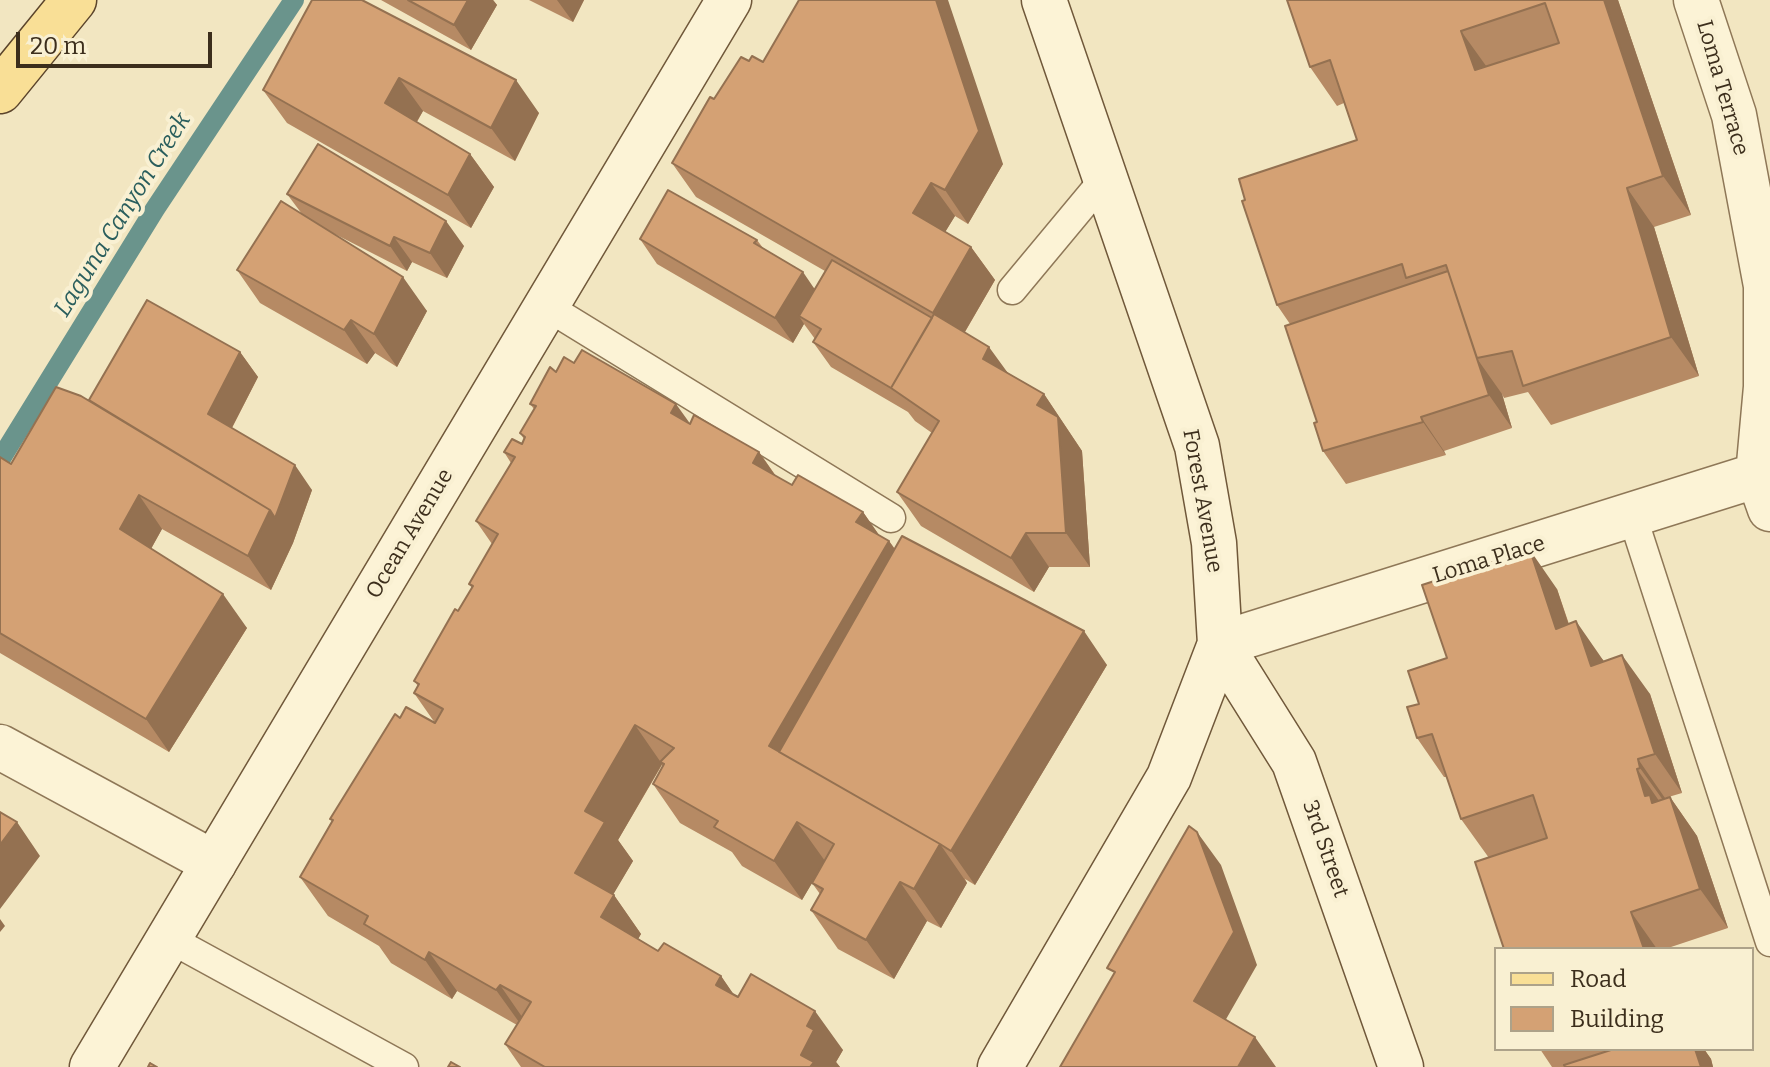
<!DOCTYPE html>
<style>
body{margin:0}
#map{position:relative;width:1770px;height:1067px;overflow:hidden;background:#f2e6c1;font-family:Bitter,serif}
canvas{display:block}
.legend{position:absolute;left:1494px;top:947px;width:260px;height:104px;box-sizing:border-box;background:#f9f0d2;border:2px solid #ada289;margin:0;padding:10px 14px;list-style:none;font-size:24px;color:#3c2e1c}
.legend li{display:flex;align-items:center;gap:16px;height:40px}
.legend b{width:40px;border:2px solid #ada289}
.scale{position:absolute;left:16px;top:32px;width:196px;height:36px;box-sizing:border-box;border:4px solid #3c2e1c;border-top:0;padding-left:10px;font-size:24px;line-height:28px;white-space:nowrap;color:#3c2e1c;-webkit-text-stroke:6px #f9f0d2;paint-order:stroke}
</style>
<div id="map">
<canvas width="1770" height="1067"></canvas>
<ul class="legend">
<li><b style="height:10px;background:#f9df96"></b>Road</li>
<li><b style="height:22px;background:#d4a174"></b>Building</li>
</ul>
<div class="scale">20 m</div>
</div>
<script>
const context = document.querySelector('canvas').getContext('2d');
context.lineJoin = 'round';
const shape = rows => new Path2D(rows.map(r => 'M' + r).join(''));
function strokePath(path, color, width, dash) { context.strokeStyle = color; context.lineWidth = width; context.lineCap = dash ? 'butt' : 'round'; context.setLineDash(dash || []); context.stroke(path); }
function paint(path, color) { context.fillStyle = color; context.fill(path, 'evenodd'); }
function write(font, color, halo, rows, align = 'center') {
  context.font = font + ' Bitter,serif'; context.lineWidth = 8; context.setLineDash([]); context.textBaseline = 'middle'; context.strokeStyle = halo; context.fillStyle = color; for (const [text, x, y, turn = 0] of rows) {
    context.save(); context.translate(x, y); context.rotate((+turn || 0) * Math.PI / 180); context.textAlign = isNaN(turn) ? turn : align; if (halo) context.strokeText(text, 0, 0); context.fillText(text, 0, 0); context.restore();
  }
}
strokePath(shape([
 [0,460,155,209,294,0]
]), '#6a948c', 20);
const lane = shape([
 [1012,290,1106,177],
 [546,306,891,518],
 [1632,515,1770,942],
 [168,938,404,1067]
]);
const street = shape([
 [1696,0,1734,115,1766,286,1766,387,1758,475,1770,509],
 [1220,644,1758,475],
 [0,747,214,863]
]);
const secondary = shape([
 [1220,644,1294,762,1401,1067],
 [92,1067,729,0],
 [1000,1067,1169,777,1220,644,1214,543,1197,446,1044,0]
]);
const primary = shape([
 [0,91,74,0]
]);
strokePath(lane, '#8e7757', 31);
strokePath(street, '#8e7757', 47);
strokePath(secondary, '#70583a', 47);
strokePath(primary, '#5b442b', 47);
strokePath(lane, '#fcf3d6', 28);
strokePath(street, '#fcf3d6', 44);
strokePath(secondary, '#fcf3d6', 44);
strokePath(primary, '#f9df96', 44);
paint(shape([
 [312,0,539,113,515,161,423,111,417,122,470,154,494,187,471,228,287,123,263,90],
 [381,0,493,0,497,5,471,50],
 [529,0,584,0,573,22],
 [1287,0,1618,0,1691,215,1654,227,1699,376,1551,425,1528,392,1504,398,1502,394,1512,428,1444,451,1446,455,1346,484,1323,451,1317,422,1290,324,1277,305,1357,140,1344,103,1337,106,1310,67],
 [763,62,1003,164,968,224,955,216,945,232,971,247,995,280,965,332,1008,373,1044,394,1082,451,1090,567,1049,567,1034,592,921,526,897,492,932,433,915,421,908,412,831,367,813,342,815,339,804,324,793,343,657,264,640,239,757,240,763,248,815,289,825,271,696,197,672,163,714,99],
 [287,194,464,246,447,278,412,262,407,271,327,230,427,311,397,367,375,353,367,364,260,303,237,270,302,214],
 [240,352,258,377,232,428,312,490,293,543,271,590,162,529,151,549,247,628,169,752,0,653,0,457,11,464,89,400],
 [556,372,759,452,776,476,792,485,863,512,879,535,889,541,895,549,1107,665,975,885,965,879,967,883,941,928,927,921,894,979,838,949,811,910,820,894,812,883,802,900,742,866,732,852,680,823,653,784,663,766,662,765,618,840,633,861,613,894,641,934,638,939,658,951,721,976,733,994,843,1050,836,1062,840,1067,521,1067,505,1044,517,1025,457,991,452,999,391,963,379,946,328,916,300,877,332,821,330,819,400,718,435,723,414,693,418,686,414,681,472,588,469,584,492,544,476,521,511,463,504,452,522,444,524,439,520,433,534,409,530,404],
 [1557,589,1569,624,1604,661,1650,694,1682,793,1665,798,1670,797,1697,836,1728,928,1665,949,1504,949,1489,858,1461,819,1447,777,1444,777,1417,738,1419,704,1447,658],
 [1540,1049,1704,1049,1711,1059,1713,1067,1552,1067]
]), '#b68a64');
paint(shape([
 [468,0,493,0,497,5,471,50,454,25],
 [557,0,584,0,573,22],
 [936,0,948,0,1003,164,968,224,945,190],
 [1604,0,1618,0,1691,215,1663,176],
 [1461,31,1489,70,1475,70],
 [399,78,423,111,408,136,385,103],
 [516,80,539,113,515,161,491,128],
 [470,154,494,187,471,228,448,195],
 [931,183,955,216,936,247,913,213],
 [1627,188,1654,227,1699,376,1671,337],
 [446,221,464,246,447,278,430,253],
 [394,237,412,262,407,271,390,246],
 [971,247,995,280,956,347,933,313],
 [803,272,820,297,799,316,804,324,793,343,775,318],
 [403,277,427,311,397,367,374,334],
 [351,320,375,353,367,364,344,330],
 [989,347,1013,380,983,359],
 [240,352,258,377,226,439,208,414],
 [1478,360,1502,394,1512,428,1489,395],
 [1044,394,1082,451,1090,567,1066,533,1037,405],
 [676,404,704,443,671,413],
 [1421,417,1444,451,1446,455,1423,422],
 [759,452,786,491,753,463],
 [295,465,312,490,293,543,271,590,248,556,270,510],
 [139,495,162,529,143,563,120,529],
 [863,512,886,545,889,541,916,580,779,752,769,746,856,522],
 [1026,533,1049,567,1034,592,1011,558],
 [1530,550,1557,589,1583,668,1556,629],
 [223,594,247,628,169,752,146,719],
 [1576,621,1603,660,1618,705,1591,666],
 [1084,631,1107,665,975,885,951,851],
 [1622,655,1650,694,1682,793,1655,754],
 [635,725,662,764,618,840,633,861,603,912,575,873,585,811],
 [1638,759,1665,798,1668,807,1640,768],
 [1637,769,1664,808,1668,822,1645,796],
 [1670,797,1697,836,1728,928,1700,889],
 [17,822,40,856,0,909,0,845],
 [797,822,825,861,802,900,774,861],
 [1197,832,1221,865,1257,965,1217,1035,1194,1001],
 [940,844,967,883,941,928,914,889],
 [900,882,927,921,894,979,866,940],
 [614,895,641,934,628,956,601,917],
 [1631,912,1657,949,1644,949],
 [0,919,5,926,0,932],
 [429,952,457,991,452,999,425,960],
 [721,976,748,1015,716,985],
 [500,985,527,1024,524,1029,496,990],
 [815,1011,843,1050,836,1062,840,1067,809,1067,801,1055,807,1026],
 [1255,1037,1276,1067,1238,1067],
 [1695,1049,1704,1049,1711,1059,1713,1067,1701,1067]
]), '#947151');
const building = shape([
 [312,0,362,0,516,80,491,128,399,78,385,103,470,154,448,195,263,90,312,0],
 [408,0,468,0,454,25,408,0],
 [799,0,936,0,979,131,945,190,931,183,913,213,971,247,933,313,672,163,710,97,714,99,741,57,749,61,752,56,763,62,799,0],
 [1287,0,1604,0,1663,176,1627,188,1671,337,1523,386,1512,351,1477,358,1446,265,1406,278,1402,264,1277,305,1242,201,1245,200,1239,179,1357,140,1330,60,1310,67,1287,0],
 [1545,3,1559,43,1475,70,1461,31,1545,3],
 [318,144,446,221,430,253,394,237,390,246,287,194,318,144],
 [668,190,757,240,754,243,803,272,775,318,640,239,668,190],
 [281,201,403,277,374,334,351,320,344,330,237,270,281,201],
 [832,260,932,318,891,388,813,342,821,329,799,316,832,260],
 [1448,271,1489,395,1421,417,1423,422,1323,451,1314,423,1317,422,1285,326,1448,271],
 [147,300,240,352,208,414,295,465,275,518,270,510,89,400,147,300],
 [934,314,989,347,983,359,1044,394,1037,405,1058,417,1066,533,1026,533,1011,558,897,492,939,421,891,388,934,314],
 [582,350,676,404,671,413,690,424,694,415,759,452,753,463,792,485,798,475,863,512,856,522,889,541,769,746,940,844,914,889,900,882,866,940,811,910,823,889,812,883,834,844,797,822,774,861,714,827,718,821,653,784,664,764,660,762,674,748,635,725,585,811,605,822,575,873,614,895,601,917,658,951,664,943,721,976,716,985,738,997,751,974,815,1011,807,1026,814,1030,801,1055,814,1062,810,1067,545,1067,505,1044,531,1002,500,985,496,990,429,952,425,960,364,924,368,916,300,877,333,820,330,819,395,714,400,718,406,707,435,723,443,709,414,693,419,684,414,681,455,609,458,611,473,586,469,584,498,534,476,521,515,457,504,452,512,439,522,444,525,437,520,433,536,406,530,404,550,367,556,372,564,357,574,363,582,350],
 [56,387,81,396,270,510,248,556,139,495,120,529,223,594,146,719,0,633,0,457,11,464,56,387],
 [902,536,1084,631,951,851,940,844,779,752,902,536],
 [1530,550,1556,629,1576,621,1591,666,1622,655,1655,754,1638,759,1640,768,1637,769,1645,796,1650,795,1652,803,1670,797,1700,889,1631,912,1644,949,1504,949,1475,862,1547,838,1533,795,1461,819,1432,734,1417,738,1407,707,1419,704,1408,671,1447,658,1422,585,1530,550],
 [0,812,17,822,0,845,0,812],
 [1189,826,1197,832,1234,932,1194,1001,1255,1037,1238,1067,1060,1067,1115,972,1107,968,1189,826],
 [1614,1049,1695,1049,1701,1067,1565,1067,1564,1065,1614,1049],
 [451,1062,460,1067,448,1067,451,1062],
 [150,1063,157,1067,148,1067,150,1063]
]);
paint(building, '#d4a174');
strokePath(building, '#947151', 2);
write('22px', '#3c2e1c', '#f9f0d2', [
 ["Loma Terrace",1722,88,74],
 ["Forest Avenue",1202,501,80],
 ["Ocean Avenue",410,534,-59],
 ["Loma Place",1489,560,-17],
 ["3rd Street",1325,849,71]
]);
write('italic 24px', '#2a5e5d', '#f9f0d2', [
 ["Laguna Canyon Creek",123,215,-58]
]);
</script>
